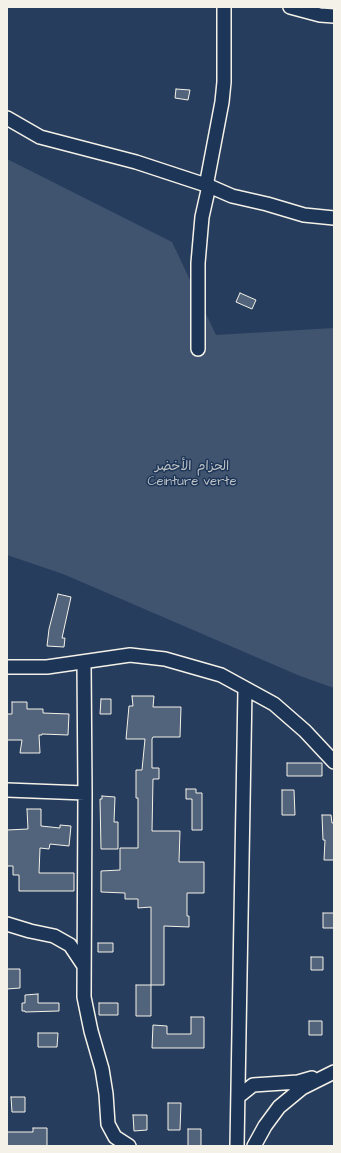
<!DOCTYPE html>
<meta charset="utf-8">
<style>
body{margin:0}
#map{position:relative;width:341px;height:1153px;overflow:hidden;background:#263d5d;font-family:"Architects Daughter",sans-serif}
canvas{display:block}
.frame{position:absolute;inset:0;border:8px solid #f4f1e8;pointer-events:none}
</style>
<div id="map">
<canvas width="341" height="1153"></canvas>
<div class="frame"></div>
</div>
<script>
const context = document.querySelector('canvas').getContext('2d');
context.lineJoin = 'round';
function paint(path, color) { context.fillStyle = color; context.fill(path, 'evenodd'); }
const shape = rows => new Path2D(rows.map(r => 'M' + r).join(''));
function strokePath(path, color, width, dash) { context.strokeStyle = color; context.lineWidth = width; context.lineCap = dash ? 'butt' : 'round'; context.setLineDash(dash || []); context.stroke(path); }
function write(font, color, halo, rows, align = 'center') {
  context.font = font + ' "Architects Daughter","Playpen Sans Arabic",sans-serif'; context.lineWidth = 3; context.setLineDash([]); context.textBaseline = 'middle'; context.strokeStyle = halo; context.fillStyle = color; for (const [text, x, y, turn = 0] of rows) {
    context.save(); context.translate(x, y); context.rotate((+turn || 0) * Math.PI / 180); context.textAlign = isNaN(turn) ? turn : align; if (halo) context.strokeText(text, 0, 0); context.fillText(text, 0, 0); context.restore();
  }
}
paint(shape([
 [7,159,172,242,216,335,334,328,334,688,300,676,63,574,7,555]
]), '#40546f');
const building = shape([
 [176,89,190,90,188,100,175,98,176,89],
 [240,293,256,300,252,309,236,302,240,293],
 [58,594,71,597,62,638,65,638,64,647,47,646,49,629,58,594],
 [132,696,154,696,153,707,181,707,180,737,153,737,152,739,152,768,159,768,159,779,153,779,152,831,180,831,179,862,204,862,204,893,187,893,187,916,189,916,189,927,164,926,164,985,151,985,151,907,138,908,138,899,125,899,125,893,101,892,101,871,120,870,120,848,138,848,138,798,136,798,136,770,142,770,145,739,126,739,129,706,133,706,132,696],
 [101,699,111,699,111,714,100,714,101,699],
 [12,702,27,702,27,709,43,709,43,713,69,714,68,735,42,734,42,735,39,735,40,753,20,753,22,740,7,740,7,714,12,714,12,702],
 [287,763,322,763,322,776,287,776,287,763],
 [186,789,196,789,196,793,202,793,202,830,192,830,192,799,186,799,186,789],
 [282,790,294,790,295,815,282,815,282,790],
 [102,796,115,797,114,822,118,822,118,849,101,849,100,799,102,799,102,796],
 [27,809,41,809,41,826,60,828,60,825,71,826,69,846,50,844,49,849,40,848,39,873,74,873,74,891,19,891,19,875,13,875,13,866,7,866,7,830,28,829,27,809],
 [322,815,331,815,332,823,334,823,334,860,324,860,325,840,323,840,322,815],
 [323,913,334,913,334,928,323,928,323,913],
 [98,943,113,943,113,952,98,952,98,943],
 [311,957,323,957,323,970,311,970,311,957],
 [7,969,20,969,20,988,7,989,7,969],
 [136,985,151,985,151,1016,136,1016,136,985],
 [38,994,38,1003,59,1003,59,1011,25,1012,25,1011,22,1011,22,1003,25,1003,25,995,38,994],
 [99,1003,118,1003,118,1015,99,1015,99,1003],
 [191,1017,204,1017,204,1048,152,1048,153,1025,167,1026,167,1034,191,1034,191,1017],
 [309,1021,322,1021,322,1035,309,1035,309,1021],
 [38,1033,58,1033,57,1047,38,1047,38,1033],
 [11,1097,25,1097,25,1112,12,1112,11,1097],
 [168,1103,181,1103,180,1130,168,1130,168,1103],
 [133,1115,147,1115,147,1130,134,1131,133,1115],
 [33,1128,47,1128,47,1146,7,1146,7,1132,33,1132,33,1128],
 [188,1129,201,1129,201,1146,188,1146,188,1129]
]);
paint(building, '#52647b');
strokePath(building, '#f4f1e8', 1);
const minor = shape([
 [224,7,224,82,222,102,207,181,209,186,232,196,267,204,304,215,334,218],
 [290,7,320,15,334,16],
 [7,118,40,137,136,162,209,186,202,217,198,263,198,349],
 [84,662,85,793,84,997,91,1031,102,1069,106,1094,108,1124,115,1137,129,1146],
 [7,667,47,667,130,655,165,659,221,675,274,704,305,731,334,762],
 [7,790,85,793],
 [7,924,30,931,54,936,70,945,84,966],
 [238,1097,253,1085,298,1082,312,1078],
 [237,1146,245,689],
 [254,1146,265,1126,279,1107,302,1088,334,1072]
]);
strokePath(minor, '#f4f1e8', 16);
strokePath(minor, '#1d3557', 13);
write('13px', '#bec2c4', '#1d3557', [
 ["الحزام الأخضر",192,467],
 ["Ceinture verte",192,482]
]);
</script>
